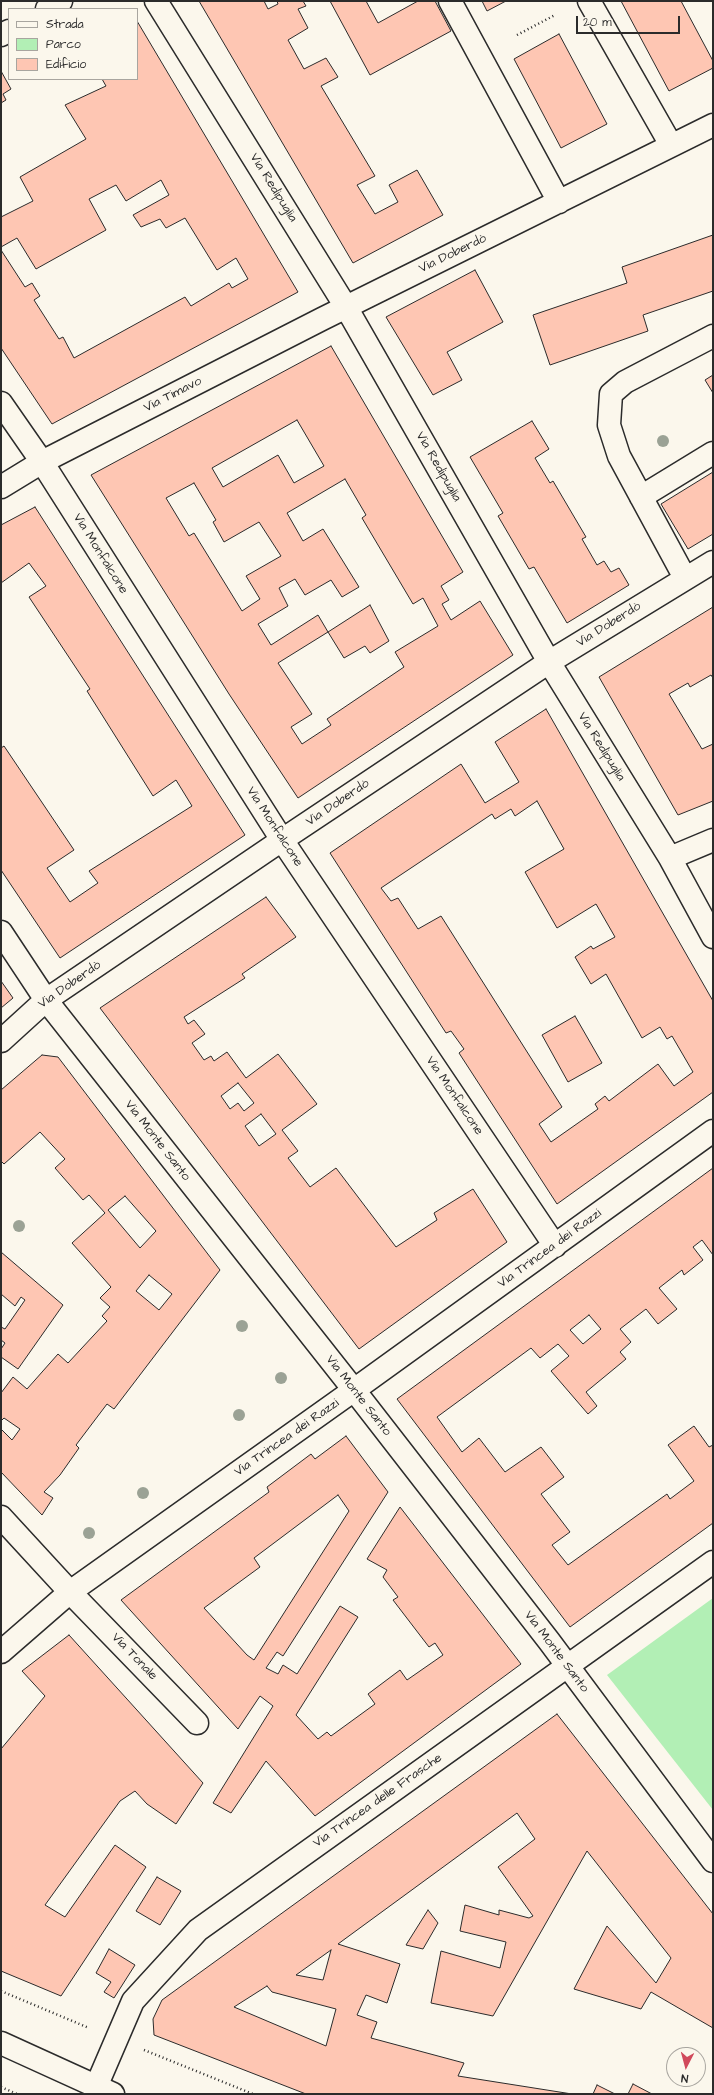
<!DOCTYPE html>
<meta charset="utf-8">
<style>
body{margin:0}
#map{position:relative;width:714px;height:2095px;overflow:hidden;background:#fbf7ec;font-family:"Architects Daughter",sans-serif}
canvas{display:block}
.frame{position:absolute;inset:0;border:2px solid #2b2b2b;pointer-events:none}
.legend{position:absolute;left:8px;top:8px;width:130px;height:72px;box-sizing:border-box;background:#fbf7ec;border:1px solid #a8a59f;margin:0;padding:5px 7px;list-style:none;font-size:12px;color:#2b2b2b}
.legend li{display:flex;align-items:center;gap:8px;height:20px}
.legend b{width:20px;border:1px solid #a8a59f}
.north{position:absolute;left:666px;top:2047px;width:40px;height:40px;box-sizing:border-box;background:#fbf7ec;border:1px solid #a8a59f;border-radius:50%;rotate:186deg;font-size:11px;font-weight:700;line-height:16px;text-align:center;color:#2b2b2b}
.north::after{content:'';display:block;margin:auto;width:14px;height:18px;background:#d1495b;clip-path:polygon(50% 0,100% 100%,50% 72%,0 100%)}
.scale{position:absolute;left:576px;top:16px;width:104px;height:18px;box-sizing:border-box;border:2px solid #2b2b2b;border-top:0;padding-left:5px;font-size:12px;line-height:14px;white-space:nowrap;color:#2b2b2b;-webkit-text-stroke:3px #fbf7ec;paint-order:stroke}
</style>
<div id="map">
<canvas width="714" height="2095"></canvas>
<div class="frame"></div>
<ul class="legend">
<li><b style="height:5px;background:#fbf7ec"></b>Strada</li>
<li><b style="height:11px;background:#b2efb5"></b>Parco</li>
<li><b style="height:11px;background:#fec6b3"></b>Edificio</li>
</ul>
<div class="north">N</div>
<div class="scale">20 m</div>
</div>
<script>
const context = document.querySelector('canvas').getContext('2d');
context.lineJoin = 'round';
function paint(path, color) { context.fillStyle = color; context.fill(path, 'evenodd'); }
const shape = rows => new Path2D(rows.map(r => 'M' + r).join(''));
function strokePath(path, color, width, dash) { context.strokeStyle = color; context.lineWidth = width; context.lineCap = dash ? 'butt' : 'round'; context.setLineDash(dash || []); context.stroke(path); }
function write(font, color, halo, rows, align = 'center') {
  context.font = font + ' "Architects Daughter",sans-serif'; context.lineWidth = 3; context.setLineDash([]); context.textBaseline = 'middle'; context.strokeStyle = halo; context.fillStyle = color; for (const [text, x, y, turn = 0] of rows) {
    context.save(); context.translate(x, y); context.rotate((+turn || 0) * Math.PI / 180); context.textAlign = isNaN(turn) ? turn : align; if (halo) context.strokeText(text, 0, 0); context.fillText(text, 0, 0); context.restore();
  }
}
paint(shape([
 [713,1598,713,1810,607,1675]
]), '#b2efb5');
const building = shape([
 [199,1,264,1,268,9,278,4,277,1,303,1,306,6,298,9,308,28,288,40,304,69,326,58,338,77,321,86,375,176,357,185,375,214,398,202,389,185,417,170,443,215,353,263,199,1],
 [330,1,366,1,378,23,418,1,435,1,451,31,370,75,330,1],
 [482,1,506,1,487,11,482,1],
 [621,1,681,1,713,61,713,68,669,91,621,1],
 [137,21,298,292,52,424,1,348,1,250,25,287,32,283,40,296,34,300,59,339,63,337,74,358,185,297,191,306,229,283,232,288,248,279,236,258,217,270,185,218,166,228,160,219,141,227,133,215,169,195,161,180,126,201,116,185,89,199,106,230,36,269,17,238,1,247,1,217,33,201,20,177,86,139,65,105,106,86,102,79,137,79,137,21],
 [559,34,607,124,561,148,514,59,559,34],
 [1,71,11,89,3,94,6,100,1,103,1,71],
 [713,235,713,291,643,315,648,331,550,365,533,315,627,283,622,267,713,235],
 [475,270,503,322,447,352,462,380,433,395,386,317,475,270],
 [331,346,463,572,441,586,449,600,442,604,451,620,480,601,513,655,298,798,229,694,91,475,331,346],
 [297,420,324,466,294,483,278,455,223,487,212,468,297,420],
 [345,479,366,515,362,518,413,604,423,598,438,626,395,652,404,667,327,719,331,725,302,744,291,727,312,714,278,663,328,632,318,615,271,645,258,624,288,606,279,588,295,579,305,595,331,580,342,597,359,587,323,529,303,541,287,513,345,479],
 [194,483,216,520,213,522,224,542,259,522,281,556,246,576,260,599,242,611,194,533,189,536,166,498,194,483],
 [713,375,713,393,705,380,713,375],
 [532,421,549,449,535,458,550,483,553,481,586,537,582,539,597,565,604,561,611,572,619,568,629,585,567,623,534,567,529,569,498,516,503,513,470,457,532,421],
 [713,472,713,534,688,549,661,504,713,472],
 [35,507,245,835,60,958,1,870,1,748,4,746,74,850,47,868,70,902,98,883,89,871,192,806,176,780,153,796,87,691,90,689,29,597,46,586,29,563,1,583,1,525,35,507],
 [370,605,389,641,370,653,365,646,344,658,328,632,370,605],
 [713,607,713,678,711,675,690,687,688,683,669,694,702,749,713,744,713,801,678,815,599,677,713,607],
 [546,709,713,1001,713,1092,557,1204,459,1053,464,1049,451,1031,446,1033,330,853,461,764,485,803,519,782,495,742,546,709],
 [537,801,564,849,525,872,557,928,596,904,615,937,593,949,591,946,575,957,591,984,606,974,642,1038,660,1027,667,1039,672,1036,693,1072,674,1086,658,1064,609,1101,605,1096,595,1104,598,1109,551,1142,539,1124,562,1107,441,916,418,929,398,898,391,901,381,888,492,814,495,819,511,809,515,816,537,801],
 [266,897,296,937,242,974,245,978,184,1017,188,1024,194,1020,205,1034,192,1043,204,1060,211,1056,214,1061,227,1052,246,1078,278,1054,317,1104,282,1130,298,1151,288,1158,310,1187,336,1168,396,1247,437,1220,434,1213,473,1189,507,1242,359,1349,100,1008,266,897],
 [238,1083,254,1103,244,1111,238,1103,230,1109,221,1096,238,1083],
 [261,1114,276,1134,259,1146,245,1126,261,1114],
 [1,981,13,998,1,1008,1,981],
 [575,1016,602,1063,568,1082,542,1035,575,1016],
 [42,1055,58,1057,220,1270,114,1409,107,1404,76,1445,79,1448,60,1475,44,1492,53,1498,42,1515,1,1472,1,1429,12,1440,20,1429,4,1418,1,1421,1,1393,13,1377,27,1389,58,1354,68,1363,107,1321,102,1316,110,1307,100,1298,111,1287,72,1243,105,1213,89,1195,83,1200,55,1168,65,1159,40,1132,4,1164,1,1161,1,1090,42,1055],
 [125,1196,156,1231,140,1248,108,1210,125,1196],
 [149,1275,172,1294,159,1310,136,1291,149,1275],
 [713,1168,713,1255,702,1240,693,1247,703,1260,684,1275,682,1270,659,1288,677,1309,658,1324,646,1309,620,1329,631,1342,620,1352,626,1359,586,1392,597,1406,588,1414,551,1371,569,1356,558,1344,540,1358,531,1348,437,1417,462,1452,479,1438,505,1472,541,1447,564,1477,541,1494,570,1532,552,1545,568,1565,667,1494,670,1499,694,1481,668,1445,694,1426,709,1447,713,1445,713,1523,570,1627,397,1399,713,1168],
 [589,1315,601,1329,583,1344,570,1330,589,1315],
 [1,1252,63,1305,18,1369,1,1357,1,1349,5,1343,1,1340,1,1327,5,1329,25,1300,21,1297,15,1306,1,1294,1,1252],
 [346,1436,388,1492,283,1656,277,1652,266,1668,278,1674,283,1665,297,1674,340,1606,358,1617,296,1715,318,1739,327,1732,331,1736,375,1704,368,1694,400,1670,407,1680,443,1655,435,1643,429,1647,393,1600,398,1597,383,1577,387,1570,367,1559,400,1507,521,1664,315,1816,266,1761,231,1813,213,1803,273,1706,260,1696,238,1729,121,1600,269,1492,267,1487,311,1454,315,1459,346,1436],
 [338,1495,349,1511,254,1660,247,1655,204,1608,260,1567,254,1558,338,1495],
 [69,1635,203,1783,176,1824,147,1804,135,1791,120,1801,45,1905,65,1917,115,1845,146,1867,61,1996,1,1971,1,1749,45,1696,22,1671,69,1635],
 [557,1714,713,1914,713,2028,651,1992,641,2009,574,1989,607,1926,656,1983,671,1958,587,1851,493,2016,431,2003,441,1951,500,1968,506,1942,460,1931,465,1905,499,1915,499,1910,529,1918,533,1916,498,1867,535,1839,517,1813,338,1944,400,1964,387,2003,366,1995,357,2015,377,2022,371,2038,464,2063,458,2076,572,2094,306,2094,154,2035,153,2019,162,2000,557,1714],
 [331,1950,323,1980,296,1975,331,1950],
 [267,1986,272,1992,336,2009,326,2046,234,2007,267,1986],
 [157,1877,181,1891,160,1925,136,1911,157,1877],
 [428,1910,438,1923,423,1949,406,1945,428,1910],
 [109,1949,135,1965,114,1998,104,1992,111,1982,96,1973,109,1949],
 [633,2084,652,2094,628,2094,633,2084],
 [597,2085,615,2094,593,2094,597,2085]
]);
paint(building, '#fec6b3');
strokePath(building, '#2b2b2b', 1);
const minor = shape([
 [156,1,346,307,549,662,670,858,713,937],
 [450,1,559,202],
 [589,1,671,145],
 [47,9,61,1],
 [1,35,9,31],
 [1,403,42,462,282,840,555,1246],
 [1,487,42,462,322,319,713,125],
 [641,497,713,453],
 [685,578,619,456,609,425,611,394,625,382,713,336],
 [670,858,713,840],
 [1,932,46,1000,354,1390,549,1641,713,1861],
 [1,1041,46,1000,282,840,549,662,713,562],
 [1,1517,70,1592,197,1723],
 [1,1652,70,1592,354,1390,713,1131],
 [96,2087,133,2001,198,1930,713,1562]
]);
const tertiary = shape([
 [1,2043,113,2094]
]);
strokePath(minor, '#2b2b2b', 25);
strokePath(tertiary, '#2b2b2b', 25);
strokePath(shape([
 [517,35,555,15],
 [1,1991,89,2028],
 [144,2050,253,2094],
 [1,2087,17,2094]
]), '#2b2b2b', 2.5, [1, 3]);
strokePath(minor, '#fbf7ec', 22);
strokePath(tertiary, '#fbf7ec', 22);
context.fillStyle = '#9ba295';
for (const [x, y] of [
 [663,441],
 [19,1226],
 [242,1326],
 [281,1378],
 [239,1415],
 [143,1493],
 [89,1533]
]) { context.beginPath(); context.arc(x, y, 6, 0, 2 * Math.PI); context.fill(); }
write('13px', '#2b2b2b', '#fbf7ec', [
 ["Via Redipuglia",273,188,58],
 ["Via Doberdò",453,254,-26],
 ["Via Timavo",173,395,-27],
 ["Via Redipuglia",438,467,60],
 ["Via Monfalcone",100,554,58],
 ["Via Doberdò",609,625,-32],
 ["Via Redipuglia",601,747,58],
 ["Via Doberdò",338,803,-34],
 ["Via Monfalcone",274,827,57],
 ["Via Doberdò",70,985,-35],
 ["Via Monfalcone",454,1096,56],
 ["Via Monte Santo",157,1141,52],
 ["Via Trincea dei Razzi",550,1249,-36],
 ["Via Monte Santo",358,1396,52],
 ["Via Trincea dei Razzi",287,1438,-35],
 ["Via Monte Santo",556,1652,53],
 ["Via Tonale",134,1657,46],
 ["Via Trincea delle Frasche",378,1801,-35]
]);
</script>
